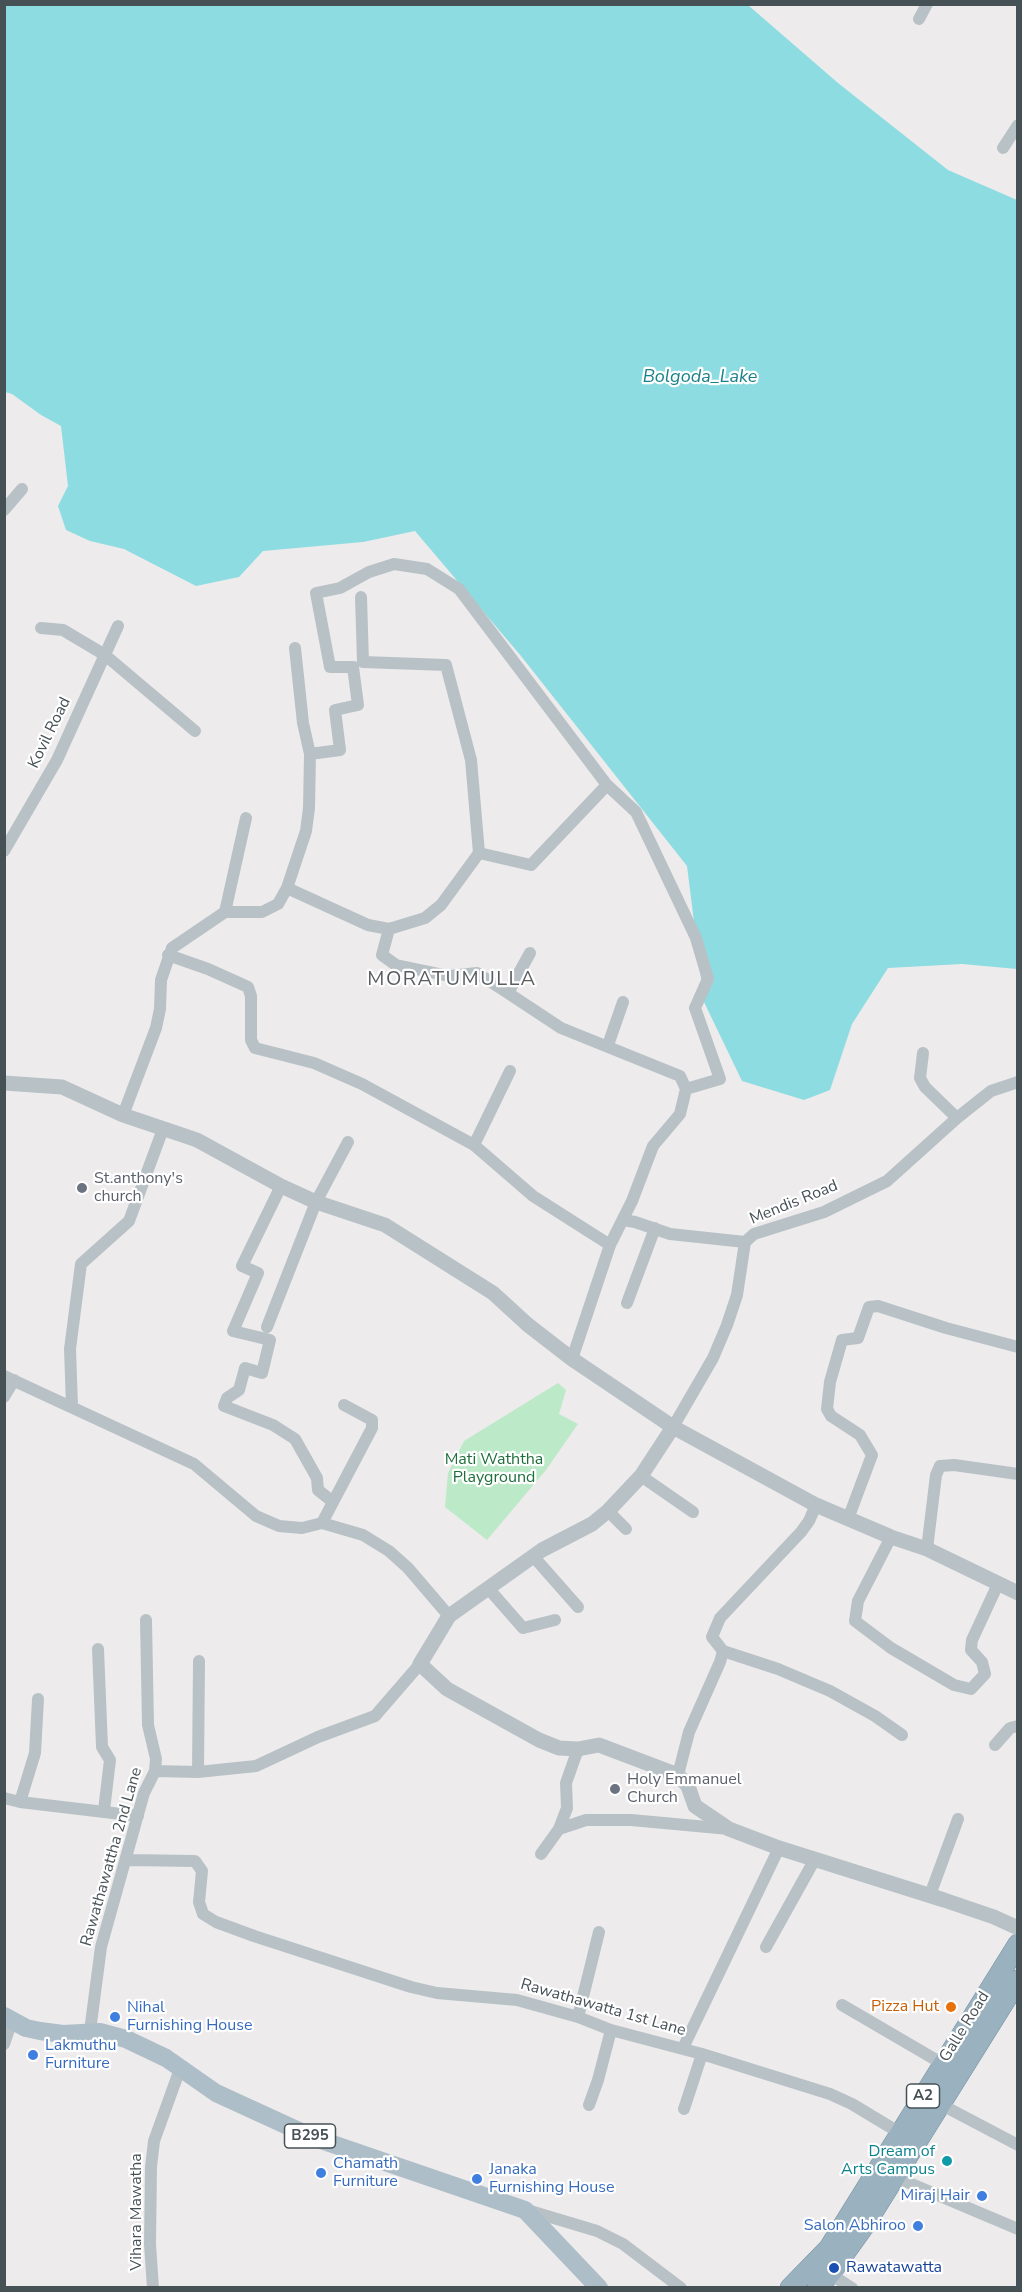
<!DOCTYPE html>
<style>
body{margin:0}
#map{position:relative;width:1022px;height:2292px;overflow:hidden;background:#eeebec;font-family:"Nunito Sans",sans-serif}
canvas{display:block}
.frame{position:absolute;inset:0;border:6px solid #465156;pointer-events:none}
</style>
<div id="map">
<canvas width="1022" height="2292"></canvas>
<div class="frame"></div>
</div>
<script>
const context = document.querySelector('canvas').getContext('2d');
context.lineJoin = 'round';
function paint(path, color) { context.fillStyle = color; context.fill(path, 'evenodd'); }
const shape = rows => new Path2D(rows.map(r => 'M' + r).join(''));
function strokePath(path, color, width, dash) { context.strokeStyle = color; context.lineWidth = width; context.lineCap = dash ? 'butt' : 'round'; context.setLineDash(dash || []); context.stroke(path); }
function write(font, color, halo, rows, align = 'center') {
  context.font = font + ' "Nunito Sans",sans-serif'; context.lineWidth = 4.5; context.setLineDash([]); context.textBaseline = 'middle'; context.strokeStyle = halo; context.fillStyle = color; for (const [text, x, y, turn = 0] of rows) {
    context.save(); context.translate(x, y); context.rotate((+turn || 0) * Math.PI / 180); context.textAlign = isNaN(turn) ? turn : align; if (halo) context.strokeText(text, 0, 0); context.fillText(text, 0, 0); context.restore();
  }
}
paint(shape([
 [558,1383,566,1390,559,1414,578,1424,546,1470,487,1540,445,1507,448,1473,464,1441]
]), '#bce9c7');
paint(shape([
 [4,5,748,5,838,83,948,170,1017,200,1017,969,962,964,888,968,852,1024,830,1090,804,1100,742,1081,704,1002,687,866,521,656,415,531,363,542,263,551,239,577,196,586,124,549,90,541,66,530,58,506,68,486,61,426,41,415,12,394,5,392]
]), '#8ddce1');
const trunk = shape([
 [790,2288,829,2248,1018,1944],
 [817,2288,830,2274,865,2225,1018,1980]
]);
strokePath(trunk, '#728fa1', 21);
strokePath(shape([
 [919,19,927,4],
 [1003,148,1018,125],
 [4,510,22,489],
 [41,628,63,630,105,655,195,731],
 [310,754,340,750,335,710,358,705,353,667,330,667,316,593,340,588,369,572,394,564,427,569,459,589,607,785,636,812,696,938,708,979,695,1008,720,1079,686,1089],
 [4,851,57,760,118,626],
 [479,853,531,865,607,785],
 [287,888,368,925,389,929,425,918,441,905,479,853,471,760,446,665,363,662,361,597],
 [225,912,246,818],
 [389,929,382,955,396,965,449,976,477,973,508,993],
 [530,953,508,993,561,1028,680,1076,686,1089,680,1114,653,1146,632,1201,610,1245,572,1359],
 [168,955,208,969,248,987,251,996,251,1040,255,1048,314,1063,362,1084,474,1145,533,1196,610,1245],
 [608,1045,623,1002],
 [923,1053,920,1078,925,1087,957,1118],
 [123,1115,156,1028,160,1009,161,980,172,948,225,912,262,912,278,904,287,888,306,831,309,808,310,754,303,723,295,648],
 [474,1145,510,1071],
 [281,1186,242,1266,258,1273,233,1331,270,1340,262,1373,245,1368,239,1390,227,1398,224,1406,273,1425,295,1439,317,1478,318,1490,333,1502],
 [623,1220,635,1222,670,1234,745,1242],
 [627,1303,655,1228],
 [267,1327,316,1202,348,1142],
 [4,1376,194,1464,256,1516,279,1526,302,1528,322,1523,363,1535,389,1551,408,1568,449,1616],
 [4,1397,14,1380],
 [72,1406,70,1349,81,1264,129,1221,163,1129],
 [673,1427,713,1358,727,1325,737,1295,745,1242,754,1234,824,1212,887,1181,957,1118,991,1091,1018,1082],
 [641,1476,693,1512],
 [608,1511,626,1529],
 [848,1519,872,1455,860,1435,831,1416,827,1409,830,1382,842,1340,858,1338,869,1307,878,1306,946,1328,1018,1347],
 [322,1523,372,1428,372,1420,344,1405],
 [891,1537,858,1601,855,1621,891,1648,954,1685,971,1689,985,1674,982,1662,971,1650,972,1640,998,1584],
 [927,1549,936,1475,940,1466,954,1465,1018,1474],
 [533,1556,578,1607],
 [488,1588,523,1628,555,1620],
 [98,1649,102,1747,110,1760,104,1810],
 [723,1651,778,1669,830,1691,875,1716,902,1735],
 [199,1661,198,1772,256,1766,318,1737,375,1716,420,1664],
 [995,1745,1010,1728,1018,1726],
 [155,1771,198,1772],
 [678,1775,689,1732,720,1662,723,1651,712,1637,720,1618,801,1532,809,1521,816,1505],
 [4,1798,20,1802,138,1816],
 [20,1802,35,1753,38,1699],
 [559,1829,567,1808,566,1783,578,1749],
 [541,1854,559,1829,586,1820,631,1820,729,1829],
 [127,1860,195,1861,202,1871,199,1902,203,1914,216,1922,254,1936,411,1987,437,1993,517,2000,578,2017,611,2030,702,2054,830,2094,852,2104,900,2133],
 [930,1895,958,1819],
 [766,1947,815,1859],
 [842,2005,943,2064],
 [578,2017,599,1932],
 [90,2031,101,1947,144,1793,155,1771,156,1759,148,1725,146,1620],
 [4,2044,12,2021],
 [683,2048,779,1848],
 [940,2104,1018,2145],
 [589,2105,598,2080,611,2030],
 [684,2109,702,2054],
 [895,2177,1018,2229],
 [527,2210,597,2231,623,2244,681,2288],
 [830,2274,852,2288],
 [153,2288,150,2244,151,2167,154,2141,180,2069]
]), '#b8c2c6', 12);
strokePath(shape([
 [4,1083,62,1087,123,1115,197,1140,281,1186,316,1202,385,1225,493,1293,528,1325,572,1359,673,1427,816,1505,891,1537,927,1549,1018,1593],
 [673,1427,641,1476,608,1511,592,1524,542,1550,449,1616,420,1664,447,1689,539,1740,559,1748,578,1749,599,1745,678,1775,688,1786,695,1806,729,1829,779,1848,944,1900,994,1917,1018,1928]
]), '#b8c2c6', 15);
strokePath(shape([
 [4,2016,26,2028,40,2031,63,2034,100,2032,126,2039,166,2058,216,2093,312,2137,525,2210,599,2288]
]), '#adbec8', 18);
strokePath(trunk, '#9ab1bf', 20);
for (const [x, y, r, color] of [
 [82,1188,6,"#6b7280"],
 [615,1789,6,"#6b7280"],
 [951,2007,6,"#e8710a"],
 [115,2017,6,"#3f7fe0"],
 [33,2055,6,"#3f7fe0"],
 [947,2161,6,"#0f9aa8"],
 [321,2173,6,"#3f7fe0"],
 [477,2179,6,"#3f7fe0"],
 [982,2196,6,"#3f7fe0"],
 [918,2226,6,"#3f7fe0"],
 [834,2268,6,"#1a4fb4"]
]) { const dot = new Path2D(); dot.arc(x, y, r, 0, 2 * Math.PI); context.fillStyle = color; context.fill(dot); strokePath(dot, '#fff', 2); }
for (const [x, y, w] of [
 [923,2096,33],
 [310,2136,51]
]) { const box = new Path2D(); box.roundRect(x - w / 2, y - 12, w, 24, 4.5); context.fillStyle = '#fff'; context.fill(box); strokePath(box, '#465156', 1.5); }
write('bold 15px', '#465156', null, [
 ["A2",923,2096],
 ["B295",310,2136]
]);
write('16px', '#465156', '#fff', [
 ["Kovil Road",50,733,-64],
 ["Mendis Road",794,1203,-22],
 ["Rawathawattha 2nd Lane",112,1857,-74],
 ["Rawathawatta 1st Lane",603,2008,16],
 ["Galle Road",965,2027,-58],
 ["Vihara Mawatha",137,2212,-90]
]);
write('16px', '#5b616d', '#fff', [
 ["St.anthony's",94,1179],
 ["church",94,1197],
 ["Holy Emmanuel",627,1780],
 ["Church",627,1798]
], 'left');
write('16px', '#1f6f3c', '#fff', [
 ["Mati Waththa",494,1460],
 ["Playground",494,1478]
]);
write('16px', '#c56008', '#fff', [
 ["Pizza Hut",939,2007]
], 'right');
write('16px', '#366cbe', '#fff', [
 ["Nihal",127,2008],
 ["Furnishing House",127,2026],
 ["Lakmuthu",45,2046],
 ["Furniture",45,2064],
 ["Chamath",333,2164],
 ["Furniture",333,2182],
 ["Janaka",489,2170],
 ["Furnishing House",489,2188],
 ["Miraj Hair",970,2196,"right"],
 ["Salon Abhiroo",906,2226,"right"]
], 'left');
write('16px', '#0d838f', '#fff', [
 ["Dream of",935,2152],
 ["Arts Campus",935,2170]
], 'right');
write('16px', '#164399', '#fff', [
 ["Rawatawatta",846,2268]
], 'left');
write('italic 18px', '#198188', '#fff', [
 ["Bolgoda_Lake",700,378]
]);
context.letterSpacing = '1.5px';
write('20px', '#595d5f', '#fff', [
 ["MORATUMULLA",452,980]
]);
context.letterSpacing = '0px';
</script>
